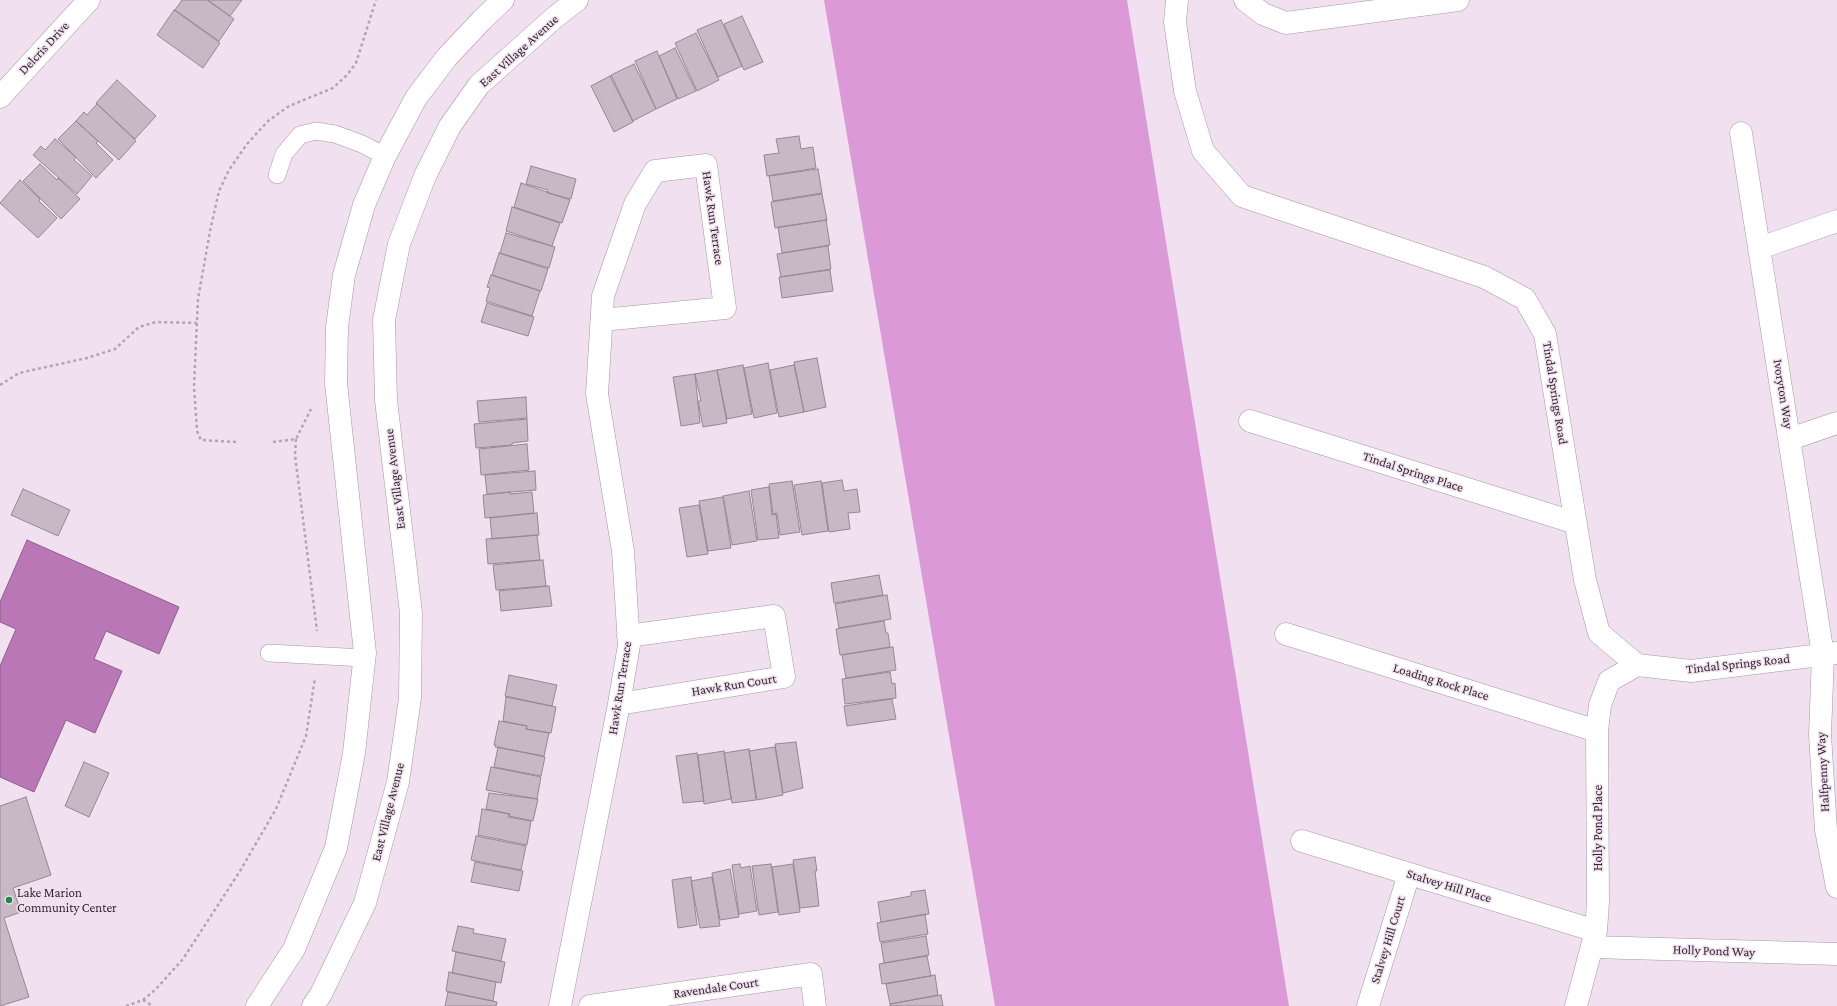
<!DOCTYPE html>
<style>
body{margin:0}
canvas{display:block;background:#f1e0ef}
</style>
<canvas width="1837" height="1006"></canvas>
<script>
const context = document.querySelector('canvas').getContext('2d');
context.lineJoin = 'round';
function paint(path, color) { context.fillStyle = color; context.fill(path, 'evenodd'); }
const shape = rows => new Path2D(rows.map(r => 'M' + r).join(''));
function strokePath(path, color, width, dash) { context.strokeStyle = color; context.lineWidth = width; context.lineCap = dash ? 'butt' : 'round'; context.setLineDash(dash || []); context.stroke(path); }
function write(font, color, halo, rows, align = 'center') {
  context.font = font + ' "Crimson Pro",serif'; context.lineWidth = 3; context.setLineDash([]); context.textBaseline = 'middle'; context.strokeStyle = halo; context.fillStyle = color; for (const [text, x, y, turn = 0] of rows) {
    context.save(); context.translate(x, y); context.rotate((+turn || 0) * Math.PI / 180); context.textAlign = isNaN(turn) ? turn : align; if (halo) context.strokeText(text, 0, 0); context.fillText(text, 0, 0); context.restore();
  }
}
paint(shape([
 [824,0,1127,0,1289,1006,995,1006]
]), '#dc99d7');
const water = shape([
 [27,540,179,607,159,654,106,631,94,659,122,671,95,733,66,720,34,792,0,777,0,666,16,629,0,622,0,602,27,540]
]);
paint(water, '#ba77b5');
strokePath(water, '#90608c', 1);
const building = shape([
 [182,0,207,0,234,19,219,41,175,10,182,0],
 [208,0,242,0,230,16,208,0],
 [174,10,220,43,203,68,157,35,174,10],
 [742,16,763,62,744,70,724,24,742,16],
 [721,20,742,66,718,77,697,30,721,20],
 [696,33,719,80,697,91,675,43,696,33],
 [675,48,696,91,678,99,659,56,675,48],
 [657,51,677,99,656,109,635,61,657,51],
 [634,64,656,109,633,121,611,75,634,64],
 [610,76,633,122,614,132,591,86,610,76],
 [117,80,156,116,135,139,96,103,117,80],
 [97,104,136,141,119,160,76,121,84,112,87,115,97,104],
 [76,121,98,141,96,143,113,160,96,178,58,139,76,121],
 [799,136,801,149,813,147,816,168,767,176,764,155,779,153,776,139,799,136],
 [55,139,76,157,74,160,92,176,77,194,33,155,41,146,45,150,55,139],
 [40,164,57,180,58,178,80,199,61,219,23,181,40,164],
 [531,166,576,179,571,199,547,193,548,190,526,184,531,166],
 [818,169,822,193,773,201,769,176,818,169],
 [20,180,40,199,39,201,57,218,38,238,0,203,20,180],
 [521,183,570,200,562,223,514,207,521,183],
 [822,194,827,220,775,228,771,202,822,194],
 [512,207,560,223,552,246,506,231,512,207],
 [826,220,830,245,782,253,778,227,826,220],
 [506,233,555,247,549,268,500,253,506,233],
 [828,246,831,269,781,277,777,254,828,246],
 [499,253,548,269,541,291,492,275,499,253],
 [830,270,833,291,782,298,779,277,830,270],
 [491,275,540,291,532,316,486,301,490,288,487,287,491,275],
 [487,303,534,317,528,336,481,322,487,303],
 [817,358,826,407,804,412,794,362,817,358],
 [768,363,777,413,754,418,744,368,768,363],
 [743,365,752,414,727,419,717,370,743,365],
 [794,365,804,412,779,417,770,370,794,365],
 [717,370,727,423,703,427,698,401,701,401,695,374,717,370],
 [695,374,700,423,681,426,673,377,695,374],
 [526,397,527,418,479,422,477,401,526,397],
 [527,419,528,441,512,443,512,445,476,448,474,424,527,419],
 [527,444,529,470,481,475,479,449,527,444],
 [535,471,536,490,487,494,485,475,535,471],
 [842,480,844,491,857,489,860,512,848,513,850,529,829,532,822,483,842,480],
 [792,481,800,532,780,535,777,513,773,514,769,484,792,481],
 [821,481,828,531,802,535,794,485,821,481],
 [769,487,772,515,776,514,779,538,758,540,751,490,769,487],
 [23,489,70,510,58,536,11,515,23,489],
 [749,491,757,541,732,545,723,496,749,491],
 [510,492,510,494,532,492,534,513,485,518,483,495,510,492],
 [723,497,731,548,708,551,699,501,723,497],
 [699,505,708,554,687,557,679,508,699,505],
 [537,513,539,535,492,539,490,518,537,513],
 [537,535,540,560,488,564,486,539,537,535],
 [543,560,546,586,496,590,493,565,543,560],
 [879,575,883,595,834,603,831,583,879,575],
 [549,586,552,606,501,611,499,591,549,586],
 [887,595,891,619,839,628,835,604,887,595],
 [884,621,886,633,888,633,890,647,840,655,836,629,884,621],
 [893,647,896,670,846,678,842,655,893,647],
 [890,672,892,684,895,683,896,698,845,704,842,679,890,672],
 [509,675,557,685,552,706,505,696,509,675],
 [506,697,556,707,551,733,526,729,527,726,503,721,506,697],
 [892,699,896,719,847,726,844,706,892,699],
 [499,721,527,726,526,729,549,733,544,756,495,747,496,745,494,745,499,721],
 [796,742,803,788,783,793,775,744,796,742],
 [498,747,545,757,541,776,494,767,498,747],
 [775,747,783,795,757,800,749,751,775,747],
 [749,749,756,800,732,803,724,753,749,749],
 [724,751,731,799,704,804,698,755,724,751],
 [697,753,704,801,683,803,676,756,697,753],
 [84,762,109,773,89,817,65,806,84,762],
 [491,767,541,777,537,799,486,790,491,767],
 [489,793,538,799,533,821,509,816,510,814,486,809,489,793],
 [26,797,51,875,13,888,21,912,4,918,29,997,0,1006,0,806,26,797],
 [482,809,509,814,508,817,531,821,527,845,478,835,482,809],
 [476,836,526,846,521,870,471,860,476,836],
 [815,857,817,871,815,871,819,906,800,908,793,860,815,857],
 [475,862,523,871,519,891,471,882,475,862],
 [740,864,741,868,750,866,757,911,739,914,732,865,740,864],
 [771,864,778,912,759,915,752,866,771,864],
 [793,864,800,912,779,915,772,867,793,864],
 [730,869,739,917,720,920,712,873,730,869],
 [691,877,697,925,678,928,672,880,691,877],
 [712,877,720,926,700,928,691,881,712,877],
 [925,890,929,914,881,922,878,902,911,896,911,892,925,890],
 [925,914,928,934,880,942,877,923,925,914],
 [458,926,474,929,473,933,506,939,501,961,452,951,458,926],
 [926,936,929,955,884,963,881,943,926,936],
 [456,952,505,962,501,983,452,973,456,952],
 [927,956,931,976,882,984,879,964,927,956],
 [449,972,496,982,493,1001,446,991,449,972],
 [935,975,938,995,890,1004,886,984,935,975],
 [448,992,497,1002,496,1006,445,1006,448,992],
 [941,995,943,1006,890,1006,890,1004,941,995]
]);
paint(building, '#c8b8c6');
strokePath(building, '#968794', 1);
const lane = shape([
 [277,175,284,154,300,135,316,131,335,134,362,144,385,156],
 [269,653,364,658]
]);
const street = shape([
 [1177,0,1175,22,1185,91,1203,151,1242,196,1484,277,1525,299,1545,334,1585,580,1599,633,1637,665,1691,671,1837,653],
 [1245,0,1263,14,1286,23,1458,0],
 [0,97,89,0],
 [1741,133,1823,655,1820,735,1826,830,1837,887],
 [1760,248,1837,221],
 [1250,421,1576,523],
 [1790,439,1837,423],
 [1286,634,1597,731],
 [619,704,784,677,774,616,628,636],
 [1302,841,1596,931],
 [1592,947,1837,954],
 [560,1006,619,704,629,645,623,551,597,394,603,296,635,204,655,171,706,165,725,308,602,320],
 [590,1006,811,974,815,1006],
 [1368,1006,1409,874],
 [1576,1006,1596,931,1598,902,1597,731,1600,705,1609,681,1637,665]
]);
const secondary = shape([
 [257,1006,294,949,336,848,354,753,365,653,336,383,337,327,344,275,364,205,385,156,416,98,447,57,482,20,503,0],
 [313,1006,321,994,365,903,398,782,410,698,411,613,386,400,384,320,399,244,425,176,450,126,479,85,554,18,577,0]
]);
strokePath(lane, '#a696a4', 18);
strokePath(street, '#a696a4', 23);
strokePath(secondary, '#a696a4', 23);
strokePath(shape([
 [0,385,19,373,87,358,115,349,139,327,156,322,197,323],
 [296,439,295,455,317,631],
 [236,442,201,440,197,431,194,386,198,299,210,231,219,191,229,170,247,144,268,121,289,106,333,88,347,75,356,63,376,0],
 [273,442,296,439,311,409],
 [143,1000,156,989,183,959,240,871,276,809,306,736,315,678],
 [126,1006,143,1000,153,1006]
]), '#b2a5b1', 2.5, [3, 3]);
strokePath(lane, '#fff', 17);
strokePath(street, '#fff', 22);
strokePath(secondary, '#fff', 22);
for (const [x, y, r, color] of [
 [9,900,4,"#1e8a41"]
]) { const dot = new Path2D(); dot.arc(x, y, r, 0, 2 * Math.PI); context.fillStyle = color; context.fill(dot); strokePath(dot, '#f1e0ef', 1.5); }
write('13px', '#2f292e', '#f1e0ef', [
 ["Delcris Drive",44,48,-47],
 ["East Village Avenue",519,51,-42],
 ["Hawk Run Terrace",713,218,82],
 ["Tindal Springs Road",1555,393,81],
 ["Ivoryton Way",1783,394,81],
 ["Tindal Springs Place",1413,472,18],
 ["East Village Avenue",395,479,-97],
 ["Tindal Springs Road",1738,664,-6],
 ["Loading Rock Place",1441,682,17],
 ["Hawk Run Court",734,685,-9],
 ["Hawk Run Terrace",620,688,-81],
 ["Halfpenny Way",1823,772,-93],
 ["East Village Avenue",388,812,-76],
 ["Holly Pond Place",1598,828,-90],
 ["Stalvey Hill Place",1449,886,17],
 ["Stalvey Hill Court",1388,940,-73],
 ["Holly Pond Way",1714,951,2],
 ["Ravendale Court",716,988,-8]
]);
write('13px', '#2f292e', '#f1e0ef', [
 ["Lake Marion",17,893],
 ["Community Center",17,908]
], 'left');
</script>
